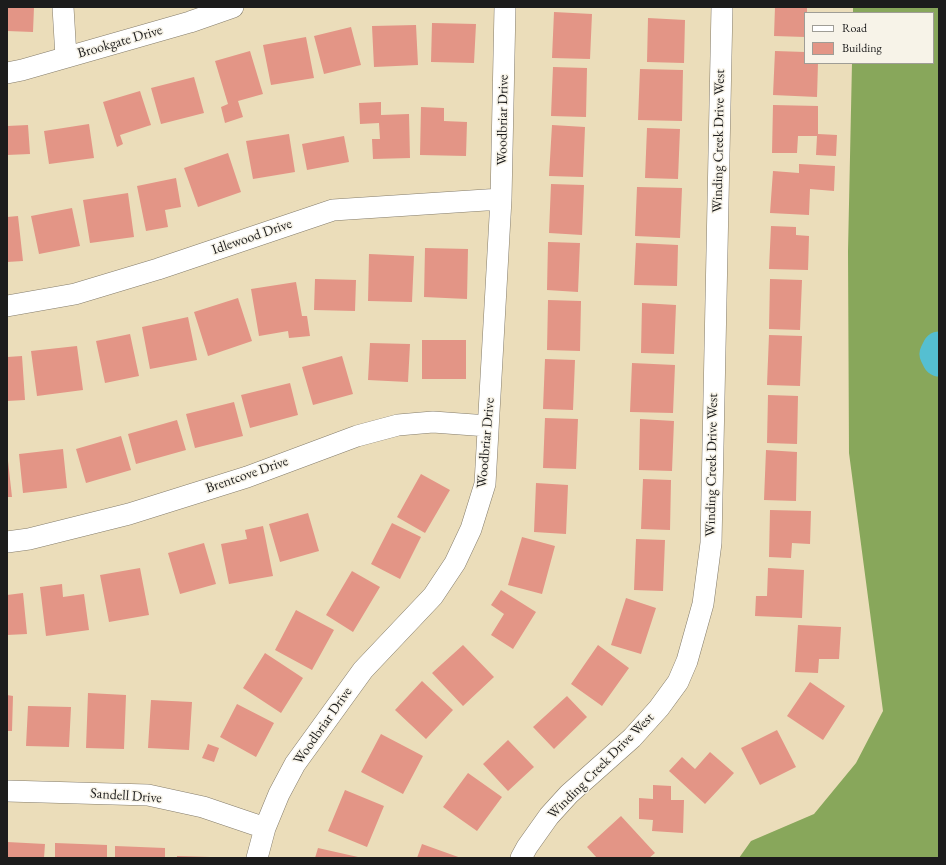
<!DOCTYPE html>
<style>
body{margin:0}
#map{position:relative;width:946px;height:865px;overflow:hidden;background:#ebddba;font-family:"EB Garamond",serif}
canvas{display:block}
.frame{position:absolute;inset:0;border:8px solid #1c1c1c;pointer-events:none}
.legend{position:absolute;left:804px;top:12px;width:130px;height:52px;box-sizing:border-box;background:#f7f3e8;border:1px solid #9f9d96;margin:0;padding:5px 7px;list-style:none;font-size:12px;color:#1c1c1c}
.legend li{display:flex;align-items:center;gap:8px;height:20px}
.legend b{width:20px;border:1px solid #9f9d96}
</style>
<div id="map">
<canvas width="946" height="865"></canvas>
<div class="frame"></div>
<ul class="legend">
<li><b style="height:5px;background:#fff"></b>Road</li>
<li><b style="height:11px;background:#e39586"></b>Building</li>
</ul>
</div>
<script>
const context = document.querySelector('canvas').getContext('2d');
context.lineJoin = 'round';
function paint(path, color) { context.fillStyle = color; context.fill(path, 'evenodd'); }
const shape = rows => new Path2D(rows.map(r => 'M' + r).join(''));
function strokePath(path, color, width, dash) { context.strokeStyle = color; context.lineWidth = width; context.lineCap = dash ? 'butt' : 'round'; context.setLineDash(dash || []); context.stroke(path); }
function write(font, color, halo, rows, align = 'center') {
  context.font = font + ' "EB Garamond",serif'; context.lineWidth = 3; context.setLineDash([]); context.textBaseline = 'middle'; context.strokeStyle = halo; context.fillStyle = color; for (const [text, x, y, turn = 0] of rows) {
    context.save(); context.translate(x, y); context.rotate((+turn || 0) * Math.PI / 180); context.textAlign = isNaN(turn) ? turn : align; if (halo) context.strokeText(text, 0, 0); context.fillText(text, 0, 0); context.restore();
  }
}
paint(shape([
 [853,7,939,7,939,858,739,858,751,841,814,814,856,763,883,711,849,453,848,251,852,63,933,63,933,13,853,13]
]), '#88a75b');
strokePath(shape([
 [939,348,936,354,939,360]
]), '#55bfd1', 33);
paint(shape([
 [7,7,34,7,33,32,7,31],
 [775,7,807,7,807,13,805,13,805,37,774,36],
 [554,12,592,14,590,59,552,58],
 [648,18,685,20,684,63,647,62],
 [432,23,476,24,474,63,431,62],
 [416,25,418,65,374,67,372,26],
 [351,27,361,65,324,74,314,36],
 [306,37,314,78,271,85,263,45],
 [250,51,263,94,238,101,243,117,225,123,221,107,228,104,215,61],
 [775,51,805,52,805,63,818,63,817,97,773,95],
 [553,67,587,68,586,117,551,116],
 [640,69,683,70,682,121,638,120],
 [194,77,204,113,161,124,151,88],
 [140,91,151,125,120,135,123,144,117,147,103,102],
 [381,102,381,115,409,114,410,158,373,159,372,139,380,139,379,123,360,124,359,103],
 [773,105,818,106,818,134,837,135,836,156,816,155,817,136,798,136,797,153,772,153],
 [421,107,444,108,444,121,467,122,466,156,420,155],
 [89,124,94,158,49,164,44,131],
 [28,125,30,154,7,155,7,126],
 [552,125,585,127,583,177,549,176],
 [647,128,680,129,678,179,645,178],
 [289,134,295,172,253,179,246,141],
 [344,136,349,162,307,170,302,144],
 [228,153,241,192,198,207,184,168],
 [799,164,835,166,834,191,810,189,809,215,770,213,773,171,799,173],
 [176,178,181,207,165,210,168,227,146,231,137,186],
 [551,184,584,185,582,235,549,233],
 [637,187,682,188,680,238,635,236],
 [128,193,134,237,90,243,83,200],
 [72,208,80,246,39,254,31,216],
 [18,216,23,261,7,262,7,217],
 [771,226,796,227,796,235,809,236,808,270,769,269],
 [548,242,580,243,578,292,547,290],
 [636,243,678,245,677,286,634,285],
 [425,248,468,249,467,299,424,297],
 [369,254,414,256,412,302,368,301],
 [315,279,356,280,355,311,314,310],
 [770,279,802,280,800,330,769,329],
 [296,282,302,316,307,316,310,336,289,338,288,331,259,336,251,289],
 [238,298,252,341,208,356,194,312],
 [548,300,581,301,580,351,547,350],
 [642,303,676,305,674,354,641,353],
 [188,317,197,360,150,369,142,327],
 [130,334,139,376,105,383,96,341],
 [769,335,802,336,800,386,767,385],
 [422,340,466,340,466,379,422,379],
 [370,343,410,344,408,382,368,380],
 [77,346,83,390,37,396,31,351],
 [22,356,25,400,7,401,7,357],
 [342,356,353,394,313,405,302,367],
 [545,359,575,360,573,410,543,409],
 [632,363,675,365,673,413,630,412],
 [290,383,298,415,250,428,241,395],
 [768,395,798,396,797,444,767,443],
 [234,402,243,436,195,448,186,414],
 [545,418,578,419,576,469,543,468],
 [640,419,674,421,672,471,639,470],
 [177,420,186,450,136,464,128,434],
 [121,436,131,470,86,483,76,449],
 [63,449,67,488,23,493,19,454],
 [766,450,797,452,796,501,764,500],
 [7,461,8,461,12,497,7,497],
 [421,474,450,490,425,533,397,517],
 [643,479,671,480,670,530,641,529],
 [536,483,568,485,566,534,534,532],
 [770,510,811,511,810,544,792,543,791,558,769,557],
 [308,513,319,551,280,562,269,524],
 [392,523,421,537,400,579,371,564],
 [263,526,273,576,229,584,221,544,247,539,245,530],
 [522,537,555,546,542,594,508,585],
 [636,539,665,540,663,591,634,590],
 [204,543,216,584,180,594,168,553],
 [140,568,149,615,109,622,100,575],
 [768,568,804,570,802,618,755,616,756,596,767,596],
 [352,571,380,587,353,632,326,615],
 [62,584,63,597,84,594,89,630,46,636,40,587],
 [501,590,536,612,513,649,491,635,504,614,491,605],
 [23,593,27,634,7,635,7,595],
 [626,598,656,608,641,654,611,645],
 [296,610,334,630,312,670,275,650],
 [798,625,841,627,839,659,819,659,818,673,795,672],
 [463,645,494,677,463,706,432,673],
 [598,645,629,668,602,706,571,684],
 [265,653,303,678,281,713,243,688],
 [422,681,453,710,426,739,395,710],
 [810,682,845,706,823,740,787,716],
 [88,693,126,695,124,749,86,748],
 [7,695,13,696,12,731,7,731],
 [567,696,587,717,554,749,533,727],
 [151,700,192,702,189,750,148,748],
 [237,704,274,723,256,757,220,737],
 [28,706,71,707,69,747,26,746],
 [777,730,796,767,760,785,741,748],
 [381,734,423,756,403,794,361,772],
 [508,740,534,767,508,791,483,764],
 [208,744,219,748,214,762,202,758],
 [710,752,734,773,705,804,669,771,682,757,695,769],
 [468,773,502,797,477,831,443,807],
 [653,785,671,786,671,800,684,800,683,833,652,831,653,820,639,819,639,798,653,799],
 [345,790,384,806,367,847,328,831],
 [621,816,655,853,649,858,597,858,587,847],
 [7,842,45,844,44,858,7,858],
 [55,843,107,845,107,858,55,858],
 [422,844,461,858,417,858],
 [115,846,165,848,165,858,115,858],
 [318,848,358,857,358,858,315,858],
 [177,856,210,857,210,858,177,858]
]), '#e39586');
const minor = shape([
 [63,7,66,57],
 [7,73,22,70,190,22,233,7],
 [7,306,75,294,158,269,333,210,501,199],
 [7,542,29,539,129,514,247,477,357,436,398,425,433,422,488,426],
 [7,791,148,795,203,807,265,828],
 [257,858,265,828,279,794,295,764,363,670,433,596,455,563,471,529,485,484,501,199,505,7],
 [521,858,527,847,549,816,569,794,632,738,659,708,678,682,687,661,703,604,711,543,722,7]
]);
strokePath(minor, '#847c6b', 22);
strokePath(minor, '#fff', 21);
write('14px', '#1c1c1c', '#f7f3e8', [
 ["Brookgate Drive",120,42,-16],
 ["Woodbriar Drive",503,120,-89],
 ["Winding Creek Drive West",719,141,-89],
 ["Idlewood Drive",252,237,-19],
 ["Woodbriar Drive",486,443,-85],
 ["Winding Creek Drive West",712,465,-89],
 ["Brentcove Drive",247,475,-19],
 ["Woodbriar Drive",323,726,-55],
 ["Winding Creek Drive West",601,766,-45],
 ["Sandell Drive",126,796,4]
]);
</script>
